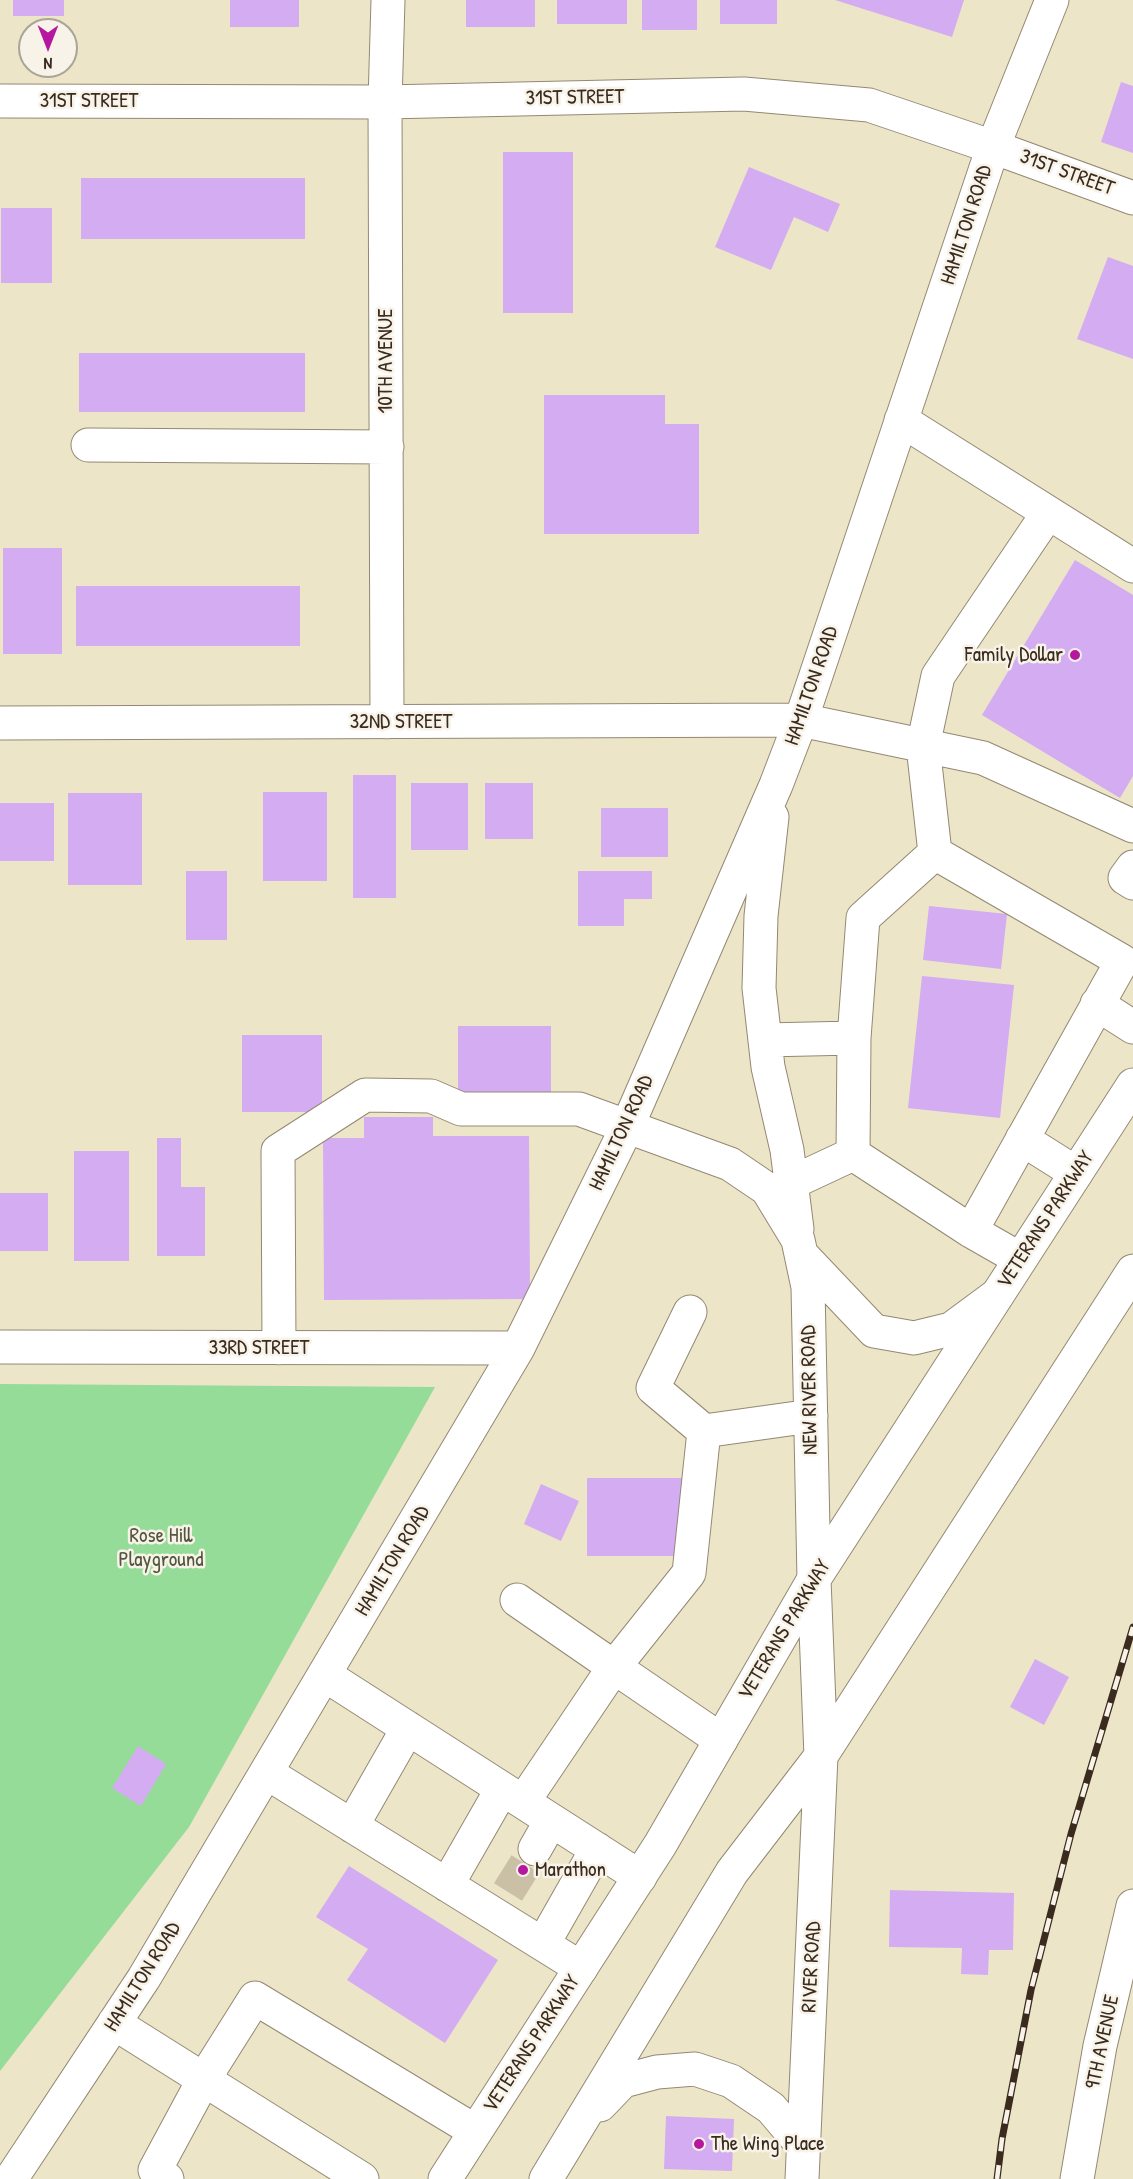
<!DOCTYPE html>
<style>
body{margin:0}
#map{position:relative;width:1133px;height:2179px;overflow:hidden;background:#ece5c8;font-family:"Patrick Hand",sans-serif}
canvas{display:block}
.north{position:absolute;left:18px;top:18px;width:60px;height:60px;box-sizing:border-box;background:#f7f3e8;border:2px solid #aca397;border-radius:50%;rotate:180deg;font-size:16px;font-weight:700;line-height:24px;text-align:center;color:#3b2a1e}
.north::after{content:'';display:block;margin:auto;width:21px;height:27px;background:#b5179e;clip-path:polygon(50% 0,100% 100%,50% 72%,0 100%)}
</style>
<div id="map">
<canvas width="1133" height="2179"></canvas>
<div class="north">N</div>
</div>
<script>
const context = document.querySelector('canvas').getContext('2d');
context.lineJoin = 'round';
function paint(path, color) { context.fillStyle = color; context.fill(path, 'evenodd'); }
const shape = rows => new Path2D(rows.map(r => 'M' + r).join(''));
function strokePath(path, color, width, dash) { context.strokeStyle = color; context.lineWidth = width; context.lineCap = dash ? 'butt' : 'round'; context.setLineDash(dash || []); context.stroke(path); }
function write(font, color, halo, rows, align = 'center') {
  context.font = font + ' "Patrick Hand",sans-serif'; context.lineWidth = 5; context.setLineDash([]); context.textBaseline = 'middle'; context.strokeStyle = halo; context.fillStyle = color; for (const [text, x, y, turn = 0] of rows) {
    context.save(); context.translate(x, y); context.rotate((+turn || 0) * Math.PI / 180); context.textAlign = isNaN(turn) ? turn : align; if (halo) context.strokeText(text, 0, 0); context.fillText(text, 0, 0); context.restore();
  }
}
paint(shape([
 [0,1384,435,1387,189,1827,0,2071]
]), '#94dc97');
paint(shape([
 [13,0,64,0,64,16,13,16],
 [230,0,299,0,299,27,230,27],
 [466,0,535,0,535,27,466,27],
 [557,0,627,0,627,24,557,24],
 [642,0,697,0,697,30,642,30],
 [720,0,777,0,777,24,720,24],
 [835,0,964,0,952,37],
 [1121,82,1133,86,1133,153,1101,142],
 [503,152,573,152,573,313,503,313],
 [749,167,840,204,828,232,794,217,771,270,715,247],
 [81,178,305,178,305,239,81,239],
 [1,208,52,208,52,283,1,283],
 [1108,257,1133,266,1133,359,1077,339],
 [79,353,305,353,305,412,79,412],
 [544,395,665,395,665,424,699,424,699,534,544,534],
 [3,548,62,548,62,654,3,654],
 [1075,560,1133,595,1133,776,1120,798,982,715],
 [76,586,300,586,300,646,76,646],
 [353,775,396,775,396,898,353,898],
 [411,783,468,783,468,850,411,850],
 [485,783,533,783,533,839,485,839],
 [263,792,327,792,327,881,263,881],
 [68,793,142,793,142,885,68,885],
 [0,803,54,803,54,861,0,861],
 [601,808,668,808,668,857,601,857],
 [186,871,227,871,227,940,186,940],
 [578,871,652,871,652,899,624,899,624,926,578,926],
 [929,906,1007,914,1001,969,923,960],
 [922,976,1014,985,1000,1118,908,1108],
 [458,1026,551,1026,551,1097,458,1097],
 [242,1035,322,1035,322,1112,242,1112],
 [364,1117,433,1117,433,1136,529,1136,530,1299,324,1300,323,1138,364,1138],
 [157,1138,181,1138,181,1187,205,1187,205,1256,157,1256],
 [74,1151,129,1151,129,1261,74,1261],
 [0,1193,48,1193,48,1251,0,1251],
 [587,1478,682,1478,682,1556,587,1556],
 [541,1484,579,1501,561,1541,524,1524],
 [1035,1659,1069,1677,1044,1725,1010,1707],
 [138,1746,166,1764,141,1806,112,1788],
 [349,1866,498,1960,445,2043,347,1980,368,1949,316,1917],
 [890,1890,1014,1893,1013,1950,989,1950,988,1975,961,1974,962,1948,889,1947],
 [666,2116,734,2119,732,2171,664,2169]
]), '#d3acf2');
strokePath(shape([
 [508,1892,535,1849]
]), '#c9c0a6', 33, [33, 16]);
const minor = shape([
 [0,101,385,102,744,94,869,105,993,147,1133,198],
 [901,420,1133,566],
 [88,445,387,447],
 [387,722,385,102,388,0],
 [0,723,801,720,983,758,1133,826],
 [772,817,761,916,759,988,768,1067,787,1150,797,1229],
 [935,853,923,746,938,676,1048,513],
 [1133,867,1125,878,1133,883],
 [1097,1004,1133,1027],
 [765,1040,854,1038],
 [1022,1139,1076,1173],
 [791,1183,853,1154],
 [971,1231,1122,961,935,853,863,918,854,1038,853,1154,971,1231,1020,1259],
 [801,1254,874,1331,914,1338,951,1329,997,1295],
 [690,1312,653,1388,704,1431],
 [0,1347,518,1348],
 [279,1348,278,1151,365,1095,431,1096,461,1109,579,1109,730,1164,767,1189,798,1240,808,1287,814,1579],
 [517,1600,614,1667,523,1802],
 [325,1675,640,1877],
 [721,1740,614,1667,689,1573,704,1431,811,1416],
 [267,1773,581,1968],
 [352,1826,408,1728],
 [535,1849,551,1821],
 [447,1885,502,1789],
 [543,1944,597,1849],
 [114,2023,362,2179],
 [11,2179,144,1978,518,1348,628,1125,776,785,801,720,993,147,1052,0],
 [167,2179,155,2170,204,2079,255,1998,475,2131],
 [1077,2179,1100,2046,1133,1906]
]);
const major = shape([
 [600,2105,623,2081,657,2072,695,2069,731,2081,771,2108,804,2147],
 [445,2179,660,1845,814,1579,1133,1085],
 [546,2179,732,1872,821,1756,1133,1271],
 [802,2179,821,1756,814,1579]
]);
strokePath(minor, '#948873', 35);
strokePath(major, '#948873', 35);
strokePath(minor, '#fff', 33);
strokePath(major, '#fff', 33);
const rail = shape([
 [997,2179,1002,2139,1031,1990,1071,1834,1133,1627]
]);
strokePath(rail, '#3b2a1e', 7);
strokePath(rail, '#f7f3e8', 4.5, [14]);
for (const [x, y, r, color] of [
 [1075,655,6,"#b5179e"],
 [523,1870,6,"#b5179e"],
 [699,2144,6,"#b5179e"]
]) { const dot = new Path2D(); dot.arc(x, y, r, 0, 2 * Math.PI); context.fillStyle = color; context.fill(dot); strokePath(dot, '#f7f3e8', 2); }
write('21px', '#3b2a1e', '#f7f3e8', [
 ["31ST STREET",575,98,-1],
 ["31ST STREET",89,101],
 ["31ST STREET",1067,173,20],
 ["HAMILTON ROAD",967,225,-72],
 ["10TH AVENUE",386,361,-90],
 ["HAMILTON ROAD",812,686,-71],
 ["32ND STREET",401,722],
 ["HAMILTON ROAD",622,1133,-65],
 ["VETERANS PARKWAY",1046,1220,-57],
 ["33RD STREET",259,1348],
 ["NEW RIVER ROAD",810,1390,-91],
 ["HAMILTON ROAD",393,1561,-59],
 ["VETERANS PARKWAY",785,1630,-59],
 ["RIVER ROAD",812,1967,-87],
 ["HAMILTON ROAD",143,1977,-58],
 ["9TH AVENUE",1103,2042,-78],
 ["VETERANS PARKWAY",532,2044,-57]
]);
write('21px', '#3b2a1e', '#f7f3e8', [
 ["Family Dollar",1063,655,"right"],
 ["Marathon",535,1870],
 ["The Wing Place",711,2144]
], 'left');
write('21px', '#51563c', '#f7f3e8', [
 ["Rose Hill",161,1536],
 ["Playground",161,1560]
]);
</script>
